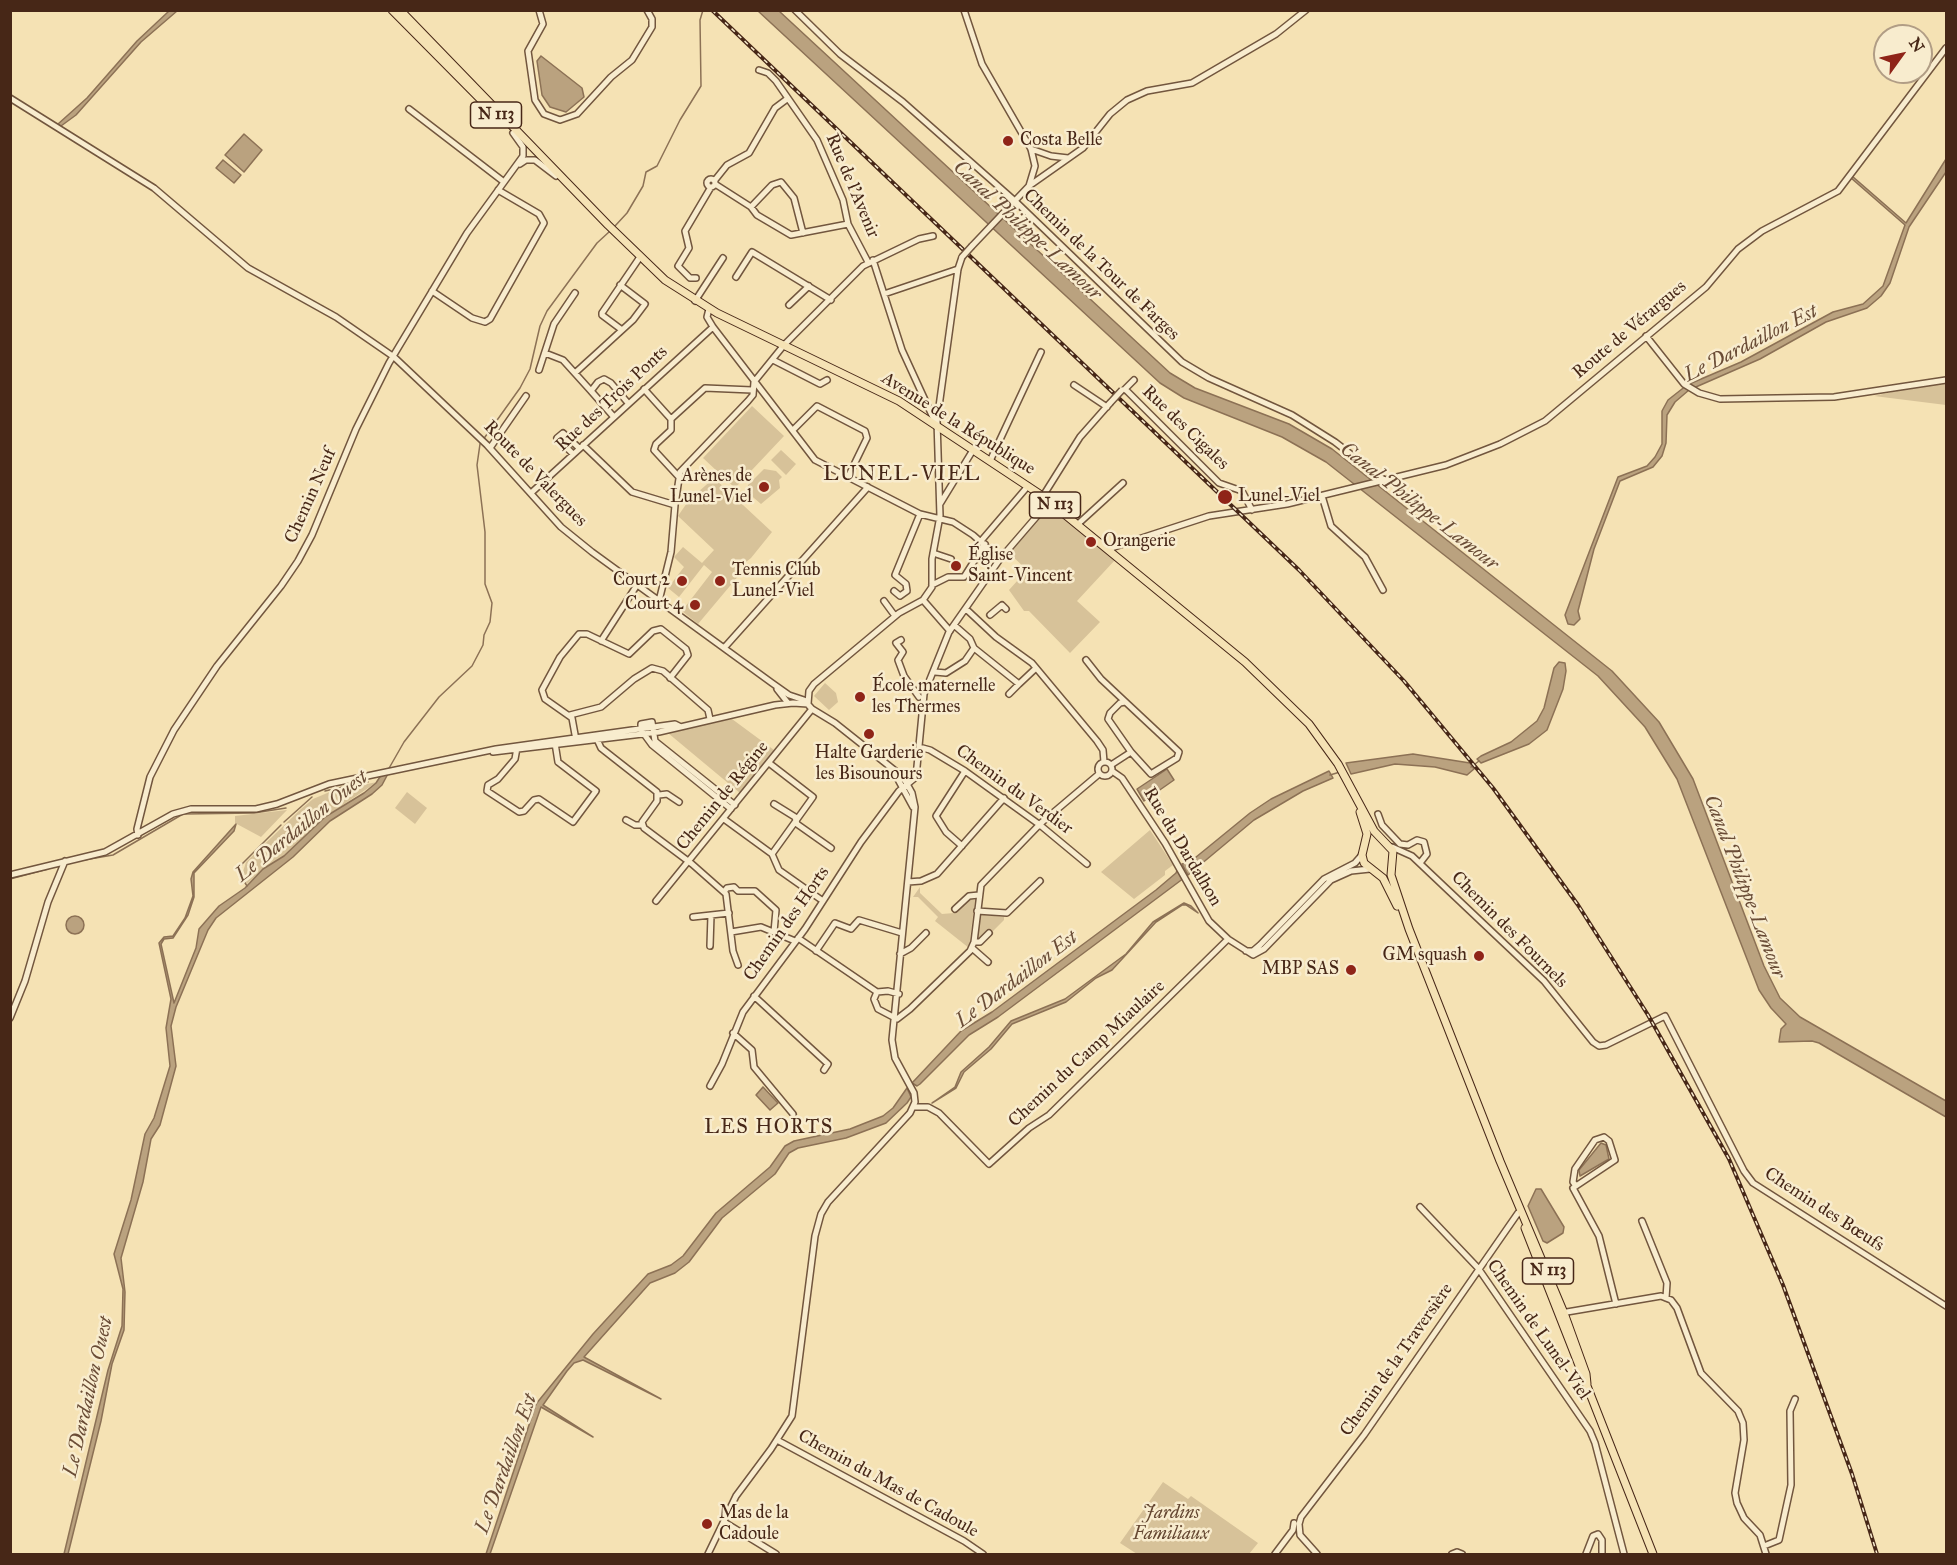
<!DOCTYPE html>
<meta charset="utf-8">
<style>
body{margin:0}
#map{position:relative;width:1957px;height:1565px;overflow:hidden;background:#f5e2b4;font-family:"IM FELL Great Primer",serif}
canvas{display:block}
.frame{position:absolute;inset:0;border:12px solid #472717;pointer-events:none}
.north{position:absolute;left:1873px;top:24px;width:60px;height:60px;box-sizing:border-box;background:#f8ecce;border:2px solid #b19d85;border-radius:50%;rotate:57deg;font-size:16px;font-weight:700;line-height:24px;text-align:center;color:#472717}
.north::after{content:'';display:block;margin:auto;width:21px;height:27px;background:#8f2418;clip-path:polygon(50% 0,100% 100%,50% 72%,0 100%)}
</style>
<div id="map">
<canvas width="1957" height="1565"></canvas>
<div class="frame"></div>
<div class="north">N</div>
</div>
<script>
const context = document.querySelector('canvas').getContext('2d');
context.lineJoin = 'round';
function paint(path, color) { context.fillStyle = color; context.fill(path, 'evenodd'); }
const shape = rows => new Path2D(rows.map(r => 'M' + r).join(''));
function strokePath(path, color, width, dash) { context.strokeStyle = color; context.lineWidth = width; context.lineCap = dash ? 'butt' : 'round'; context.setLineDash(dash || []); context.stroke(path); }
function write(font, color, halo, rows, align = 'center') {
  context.font = font + ' "IM FELL Great Primer",serif'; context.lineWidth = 5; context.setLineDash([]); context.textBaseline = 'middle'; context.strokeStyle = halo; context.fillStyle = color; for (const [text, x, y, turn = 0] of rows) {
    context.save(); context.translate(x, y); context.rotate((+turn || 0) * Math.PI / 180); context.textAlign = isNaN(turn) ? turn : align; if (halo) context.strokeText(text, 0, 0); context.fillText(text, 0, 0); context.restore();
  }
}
paint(shape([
 [1946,382,1946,405,1874,396,1925,385],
 [752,406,784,436,735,488,703,458],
 [781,450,796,464,786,475,771,460],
 [764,469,776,471,782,477,779,480,780,488,761,504,747,492,748,485],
 [714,478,772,532,751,558,736,570,740,574,698,624,682,611,712,572,704,565,679,597,668,588,684,567,674,557,683,547,702,563,714,550,678,516,689,500],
 [1050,506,1056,515,1063,516,1115,560,1077,601,1100,622,1070,653,1029,611,1024,611,1009,590,1027,570,1009,553],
 [825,683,836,693,838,702,829,710,814,696],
 [732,719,774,750,740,793,668,733],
 [377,782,325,817,284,856,263,869,247,884,242,875,246,862,301,809,313,799,332,791],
 [407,792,427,808,415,824,395,808],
 [287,810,261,837,235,823,235,816],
 [1150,830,1173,865,1165,871,1165,875,1134,899,1101,872],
 [920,887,920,893,942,914,954,913,968,899,975,900,969,948,935,921,938,917,918,897,913,897],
 [984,915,1004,917,1004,920,991,933,977,941,980,917],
 [1163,1482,1188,1499,1191,1496,1258,1543,1249,1554,1137,1554,1120,1543]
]), '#d7c299');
const water = shape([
 [169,11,177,11,141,42,76,115,61,126,58,124,87,98,137,41,169,11],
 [758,11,779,11,1170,373,1195,388,1289,424,1332,449,1612,671,1659,722,1693,779,1764,966,1780,998,1800,1017,1946,1101,1946,1117,1819,1043,1812,1041,1779,1042,1781,1029,1786,1024,1771,1008,1759,990,1677,779,1645,727,1598,676,1326,462,1282,437,1184,398,1160,383,758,11],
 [541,56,582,88,584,97,566,112,550,107,542,95,537,61,541,56],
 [244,134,262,150,244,172,225,155,244,134],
 [1946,159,1946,172,1909,227,1890,283,1881,296,1867,308,1826,322,1760,359,1689,390,1675,402,1667,415,1666,443,1662,456,1653,467,1620,481,1594,549,1578,611,1580,619,1574,625,1568,624,1565,615,1618,477,1647,466,1655,457,1662,444,1662,411,1668,400,1687,385,1741,362,1833,312,1863,304,1883,286,1905,225,1851,178,1852,176,1906,223,1946,159],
 [223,160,241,175,234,183,216,168,223,160],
 [1559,662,1565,663,1566,671,1563,689,1547,730,1529,744,1481,763,1477,759,1481,756,1511,742,1537,721,1544,708,1554,668,1559,662],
 [1413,754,1470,763,1474,769,1467,775,1435,767,1395,764,1351,774,1346,763,1413,754],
 [1167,769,1174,780,1144,801,1137,789,1167,769],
 [390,770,382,785,372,794,330,821,293,857,216,918,208,930,176,1007,171,1026,176,1066,160,1125,151,1139,143,1182,121,1258,125,1292,124,1330,112,1364,101,1421,68,1554,64,1554,108,1370,122,1326,123,1289,114,1254,131,1200,145,1134,154,1118,170,1066,166,1028,171,999,159,943,164,937,173,936,185,918,193,896,191,879,193,872,236,824,234,831,194,873,194,897,188,915,173,938,164,939,161,944,174,1003,196,948,199,929,219,906,245,888,263,869,284,856,325,817,364,793,376,783,383,772,390,770],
 [1329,771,1333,778,1303,791,1254,820,1188,875,1182,864,1190,862,1250,813,1271,799,1329,771],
 [1178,868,1184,878,998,1017,969,1035,920,1084,917,1086,912,1083,961,1031,992,1012,1156,890,1176,873,1178,868],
 [1184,903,1191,906,1198,913,1186,905,1182,905,1156,922,1112,970,1096,978,1066,1002,1012,1024,991,1049,964,1072,956,1088,932,1103,955,1087,961,1072,989,1047,1011,1021,1065,999,1126,954,1153,922,1184,903],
 '66 925a9 9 0 1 1 18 0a9 9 0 1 1-18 0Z',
 [763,1087,778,1103,770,1110,756,1095,763,1087],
 [907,1088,911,1097,907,1103,886,1123,846,1138,798,1148,789,1153,775,1174,722,1218,689,1262,675,1273,650,1283,584,1357,661,1399,583,1360,574,1363,567,1371,543,1405,593,1437,541,1407,490,1554,486,1554,536,1404,593,1334,648,1274,671,1265,683,1256,716,1213,770,1167,785,1146,794,1141,850,1129,883,1116,893,1108,907,1088],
 [1601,1143,1606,1145,1609,1159,1580,1176,1579,1170,1601,1143],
 [1536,1189,1541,1189,1564,1227,1563,1233,1547,1243,1543,1241,1528,1206,1536,1189]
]);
paint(water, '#baa27f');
strokePath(water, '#8c7155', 1.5);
strokePath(shape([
 [615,226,627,213,643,186,646,172,657,166,680,120,701,86,700,20,703,10],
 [1471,767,1479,761],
 [388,770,404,742,439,697,472,666,483,645,484,635,490,622,492,603,485,584,485,532,477,465,480,444,520,388,530,369,540,326,547,311,597,243,609,232],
 [1330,775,1340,772],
 [365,782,368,782],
 [325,791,360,783],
 [284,822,312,797],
 [84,860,113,855,183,814,254,813,286,808],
 [10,879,48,869],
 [247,886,239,873,242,864,281,825]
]), '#8c7155', 1.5);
const minor = shape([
 [539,10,543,24,528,51,535,100,544,114,560,120,577,114,611,77,632,60,652,27,652,19,647,10],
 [795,10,840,54,903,102,1015,201,1182,362,1209,378,1292,415,1335,442,1384,480],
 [964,10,982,64,1031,149,1035,166,1029,186,972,246],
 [759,70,768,73,776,81,817,140,843,200,848,224,868,262],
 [10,98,154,188,248,268,336,317,394,357,487,445,561,527,592,552,772,683,789,695,804,700,812,709,835,723,903,777,912,793,915,807,911,848,892,1040,895,1058,914,1093,915,1102,910,1113,828,1202,821,1214,815,1236,792,1416,771,1449,736,1496,708,1554],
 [409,109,504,182],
 [1031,149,1051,156,1068,158],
 [520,164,526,160,535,160,556,176],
 '707 183a4 4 0 1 1 8 0a4 4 0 1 1-8 0Z',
 [715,180,727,165,749,153,775,108,787,99],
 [715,184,751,207,757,215,791,235,848,224],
 [1029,186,1083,148,1110,114,1127,100,1147,91,1192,83,1276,34,1306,10],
 [751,207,772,185,781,182,794,198,803,233],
 [873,260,902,350,936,424],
 [736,277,752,252,831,300],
 [696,278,690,278,678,266,689,248,685,231,711,187],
 [432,291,472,318,485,322,490,319,544,223,539,214,498,190],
 [884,294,958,269],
 [695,301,723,258],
 [789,305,809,286],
 [709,309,707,317,713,327,815,460,920,514,953,522,973,535,1000,559],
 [622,330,602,315,602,313,640,257],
 [1646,336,1684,384,1699,393,1720,399,1834,397,1946,380],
 [545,353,563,360,591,391],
 [773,360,820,384,827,380],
 [539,370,554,324,575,293],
 [575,373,633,320,645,304,620,285],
 [1074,385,1107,407],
 [644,389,671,419,671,430,656,444,654,450,678,476],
 [1125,389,1219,483,1242,491,1252,510],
 [1124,390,1134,380],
 [613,416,591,391,598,382,604,379,611,383,628,403],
 [671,419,705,388,752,390],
 [793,430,817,406,865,431,867,438,848,477],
 [583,445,632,492,675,505],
 [490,448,526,396],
 [573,454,557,438,563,433,579,448],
 [990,461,1041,352],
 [531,493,713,327],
 [1043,496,1080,437,1110,403],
 [1322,496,1331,526,1365,557,1383,590],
 [940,504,973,450],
 [1078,524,1123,483],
 [981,541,1028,486],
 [1108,549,1209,516,1287,504,1446,465,1500,444,1545,421,1706,287,1738,249,1762,231,1838,191,1946,48],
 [933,553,951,559],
 [932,585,948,577,964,577,985,544],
 [894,591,900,596,907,591,906,584,895,575,920,514],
 [923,600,950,631],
 [659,601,671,552,675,505,680,472,748,401,753,395,754,382,784,345,863,266,919,239,933,236],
 [884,601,895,616],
 [966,609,996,637,1032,663,1097,741,1103,750,1104,762],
 [990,615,1002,605,1006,609],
 [954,625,970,639,974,648],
 [901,640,896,643,903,652,898,660,904,676,919,697],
 [601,641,637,585],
 [724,648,868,487],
 [974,648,1019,684,1035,669],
 [1086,660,1101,679,1179,752,1177,758,1151,774,1131,752,1108,719,1110,713,1120,703,1125,702],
 [935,672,946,673,965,661,974,648],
 [777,689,788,703],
 [1009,694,1019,684],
 [808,704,809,691,814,684,899,613,923,600,932,587,932,559,940,516,937,421,958,269,962,257],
 [570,715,601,707,634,679,652,668,663,671,708,710,710,719],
 [596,737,601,748,657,792,657,801,642,822,644,828,692,864,726,894,733,951,738,965],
 [576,740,572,718,545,699,542,690,560,657,579,634,587,634,629,654,653,631,661,629,686,649,688,655,670,678],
 [919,747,930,750,965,771,1040,825,1087,864],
 [517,748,515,759,498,779,488,785,487,791,519,812,524,811,534,800,539,799,573,822,596,791,558,762,555,743],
 [493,752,659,732,775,705,793,703,808,704],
 '1098 769a7 7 0 1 1 14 0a7 7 0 1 1-14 0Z',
 [769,763,813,797,772,854],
 [1111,765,1131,752],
 [1112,771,1122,778,1165,843,1209,921,1228,939,1253,955,1264,949,1331,880,1351,871,1370,869],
 [894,772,913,807],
 [659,795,667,794,679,802],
 [774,804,795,817,797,824,831,848],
 [731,809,652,745,641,730,641,724,652,722,655,741,735,805],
 [1378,814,1382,825,1400,844,1408,845,1417,840,1424,842,1427,854,1420,863],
 [724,819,772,854,779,870,823,901],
 [626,820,635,825,642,825],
 [138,835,137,829,150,777,174,730,217,666,281,586,298,561,312,535,356,429,389,363,467,233,523,156,523,147,513,133],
 [962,846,946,832,936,816,965,771],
 [1392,847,1412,856,1544,981,1593,1042,1599,1046,1606,1045,1665,1016,1744,1171,1753,1183,1946,1306],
 [10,875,105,852,173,814,191,809,256,809,277,804,329,784,496,749,675,724,679,726],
 [908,882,921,881,937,874,1004,798],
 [724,892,727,888,734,887,738,891,755,891,776,910,774,932],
 [656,901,812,709],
 [955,909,969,896,979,895],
 [977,911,1007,913,1040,881],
 [693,917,729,913],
 [731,932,761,927,795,941],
 [798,938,877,992,888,991,899,994],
 [974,942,980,942,989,933],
 [710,946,711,915],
 [972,948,988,962],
 [816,951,835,923,851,929,859,920,902,933],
 [1246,951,1253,951,1260,945,1324,879,1355,863,1362,855],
 [900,954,911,948,926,933],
 [877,992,874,999,878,1009,897,1019,910,1009,970,951,974,942,981,885,1041,823,1099,774],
 [754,996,828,1064,824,1070],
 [10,1018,25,981,48,902,65,861],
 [733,1033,752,1050,754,1067,793,1114],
 [710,1086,722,1064,743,1012,805,929,861,842,899,791,916,777,924,694,949,632,1000,559,1050,501],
 [913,1107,928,1107,939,1113,989,1164,1029,1128,1049,1115,1228,939],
 [1576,1186,1573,1182,1575,1169,1595,1140,1604,1137,1609,1141,1615,1160,1573,1188,1599,1236,1616,1304],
 [1420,1207,1478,1268,1590,1431,1595,1443,1624,1554],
 [1642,1221,1667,1283,1666,1298],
 [1561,1313,1661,1296,1671,1300,1677,1308,1701,1373,1738,1411,1743,1423,1744,1440,1735,1493,1737,1503,1744,1518,1760,1535,1766,1554],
 [777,1440,964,1541,983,1554],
 [724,1522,776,1554],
 [1764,1546,1779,1540,1791,1485,1790,1411,1795,1399],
 [1275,1554,1293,1530,1294,1523],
 [1317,1554,1300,1535,1299,1524,1301,1517,1364,1435,1518,1213],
 [1452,1554,1457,1552,1462,1554],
 [1586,1554,1593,1536,1598,1534,1602,1540,1602,1554]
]);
const major = shape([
 [392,10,502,121],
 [400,10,608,225,665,280,717,313,899,401,1041,495,1245,662,1309,724,1338,764,1374,831,1393,851,1391,875,1409,929,1500,1161,1564,1313,1586,1374,1587,1384],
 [1360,812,1367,834,1362,855,1364,863,1383,878,1397,906],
 [1525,1228,1653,1554]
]);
strokePath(minor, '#72563e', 8);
strokePath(major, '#472717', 9);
strokePath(minor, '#f8ecce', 5);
strokePath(major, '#f5e2b4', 7);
const rail = shape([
 [712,10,1299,570,1404,681,1493,788,1578,905,1648,1015,1729,1159,1783,1285,1852,1474,1877,1554]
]);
strokePath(rail, '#472717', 4);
strokePath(rail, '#f8ecce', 1.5, [4.5]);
const minorBridge = shape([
 [962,257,972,246],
 [1110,403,1122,390]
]);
strokePath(minorBridge, '#72563e', 8, []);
strokePath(minorBridge, '#f8ecce', 5);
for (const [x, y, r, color] of [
 [1008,141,6,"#8f2418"],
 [764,487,6,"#8f2418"],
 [1225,497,8,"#8f2418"],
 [1091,542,6,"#8f2418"],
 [956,566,6,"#8f2418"],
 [682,581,6,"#8f2418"],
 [720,581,6,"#8f2418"],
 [695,605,6,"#8f2418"],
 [860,697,6,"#8f2418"],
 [869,734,6,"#8f2418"],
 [1479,956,6,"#8f2418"],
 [1351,970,6,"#8f2418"],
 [707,1524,6,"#8f2418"]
]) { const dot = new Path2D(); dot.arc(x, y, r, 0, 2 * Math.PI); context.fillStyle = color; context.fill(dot); strokePath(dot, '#f8ecce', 2); }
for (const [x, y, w] of [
 [496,115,51],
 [1055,505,51],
 [1548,1271,51]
]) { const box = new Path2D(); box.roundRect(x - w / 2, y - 13, w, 26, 4.5); context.fillStyle = '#f8ecce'; context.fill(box); strokePath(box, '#472717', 1.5); }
write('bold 16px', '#472717', null, [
 ["N 113",496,115],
 ["N 113",1055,505],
 ["N 113",1548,1271]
]);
write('18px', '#472717', '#f8ecce', [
 ["Costa Belle",1020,141],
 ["Arènes de",752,477,"right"],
 ["Lunel-Viel",752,498,"right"],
 ["Lunel-Viel",1238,497],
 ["Orangerie",1103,542],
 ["Église",968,556],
 ["Saint-Vincent",968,577],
 ["Tennis Club",732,571],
 ["Lunel-Viel",732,592],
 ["Court 2",670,581,"right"],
 ["Court 4",683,605,"right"],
 ["École maternelle",872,687],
 ["les Thermes",872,708],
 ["Halte Garderie",869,754,"center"],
 ["les Bisounours",869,775,"center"],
 ["GM squash",1467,956,"right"],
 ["MBP SAS",1339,970,"right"],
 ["Mas de la",719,1514],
 ["Cadoule",719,1535]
], 'left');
write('18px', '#472717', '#f8ecce', [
 ["Rue de l'Avenir",852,186,67],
 ["Chemin de la Tour de Farges",1101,265,44],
 ["Route de Vérargues",1630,330,-40],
 ["Rue des Trois Ponts",612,399,-43],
 ["Avenue de la République",958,424,32],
 ["Rue des Cigales",1185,428,44],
 ["Route de Valergues",535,474,46],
 ["Chemin Neuf",311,496,-66],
 ["Chemin du Verdier",1014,790,36],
 ["Chemin de Régine",723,796,-51],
 ["Rue du Dardalhon",1182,847,59],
 ["Chemin des Horts",787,924,-55],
 ["Chemin des Fournels",1509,930,45],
 ["Chemin du Camp Miaulaire",1087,1054,-43],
 ["Chemin des Bœufs",1824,1210,33],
 ["Chemin de Lunel-Viel",1538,1330,55],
 ["Chemin de la Traversière",1397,1360,-55],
 ["Chemin du Mas de Cadoule",888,1484,29]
]);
write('italic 18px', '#644631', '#f8ecce', [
 ["Jardins",1171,1514],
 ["Familiaux",1171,1535]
]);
write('italic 20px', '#6a4c36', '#f8ecce', [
 ["Canal Philippe-Lamour",1027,231,43],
 ["Le Dardaillon Est",1751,344,-27],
 ["Canal Philippe-Lamour",1419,507,38],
 ["Le Dardaillon Ouest",302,827,-39],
 ["Canal Philippe-Lamour",1744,887,69],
 ["Le Dardaillon Est",1017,980,-37],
 ["Le Dardaillon Ouest",89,1397,-77],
 ["Le Dardaillon Est",507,1464,-70]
]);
context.letterSpacing = '1.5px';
write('20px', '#472717', '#f8ecce', [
 ["LES HORTS",769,1128]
]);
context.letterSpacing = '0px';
context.letterSpacing = '1.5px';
write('21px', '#472717', '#f8ecce', [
 ["LUNEL-VIEL",902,475]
]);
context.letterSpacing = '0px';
</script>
